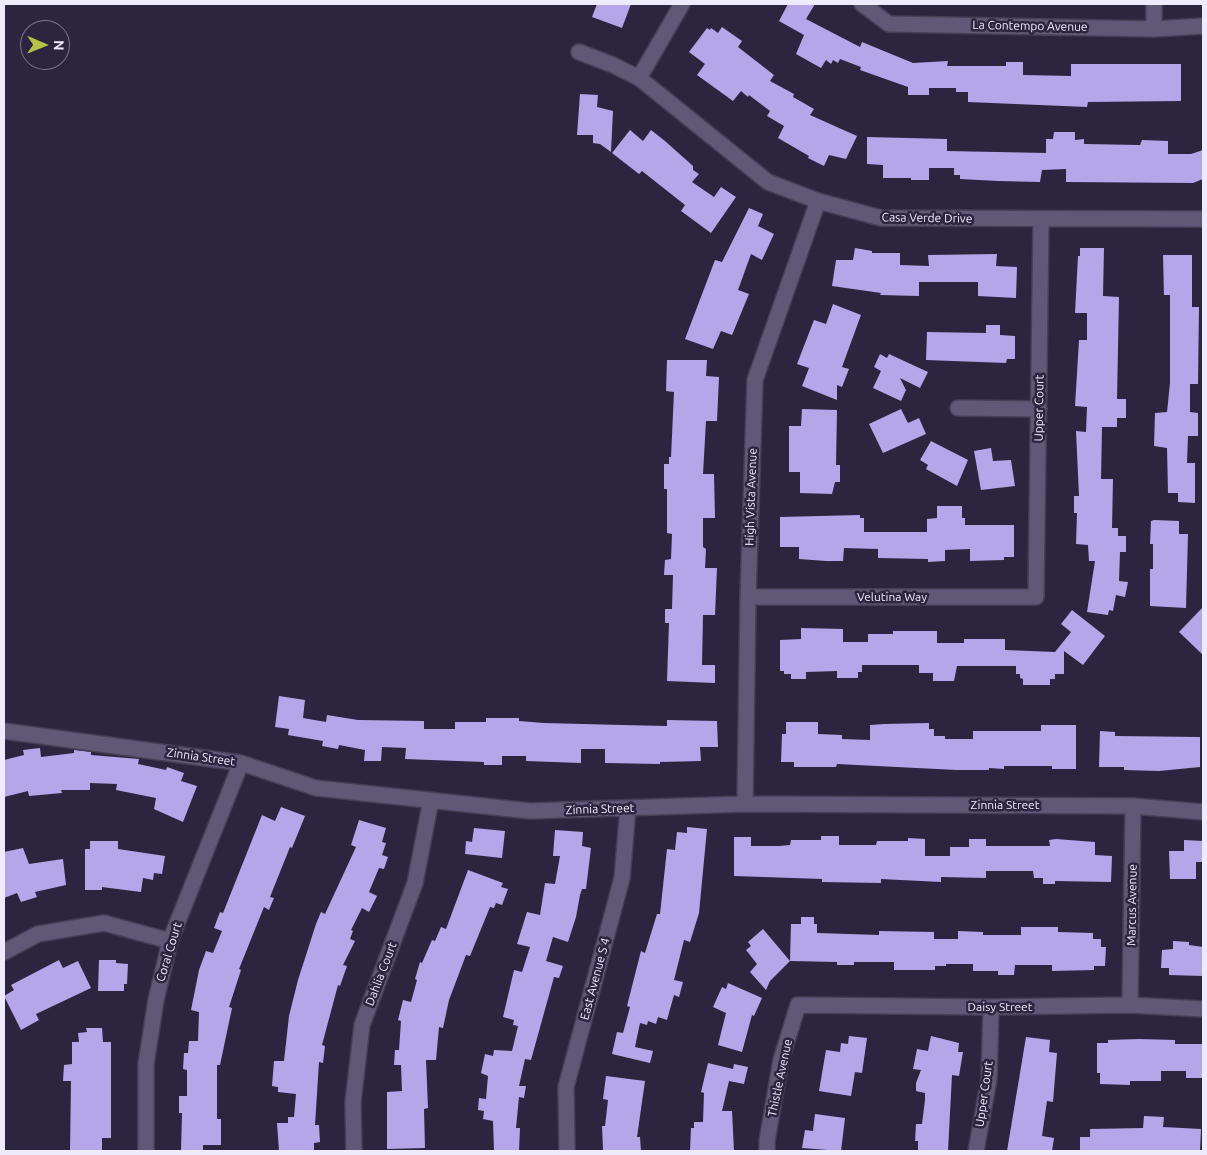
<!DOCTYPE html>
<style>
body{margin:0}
#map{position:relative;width:1207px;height:1155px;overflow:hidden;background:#2c2540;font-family:Ubuntu,sans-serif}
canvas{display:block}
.frame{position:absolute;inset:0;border:5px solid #eeebfd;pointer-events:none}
.north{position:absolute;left:20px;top:20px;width:50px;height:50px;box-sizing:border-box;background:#2c2540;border:1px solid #7a748c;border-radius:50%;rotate:91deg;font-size:14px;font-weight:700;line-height:20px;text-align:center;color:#eeebfd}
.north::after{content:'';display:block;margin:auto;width:18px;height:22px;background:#b6c148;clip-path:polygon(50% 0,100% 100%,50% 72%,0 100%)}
</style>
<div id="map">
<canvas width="1207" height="1155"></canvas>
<div class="frame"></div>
<div class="north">N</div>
</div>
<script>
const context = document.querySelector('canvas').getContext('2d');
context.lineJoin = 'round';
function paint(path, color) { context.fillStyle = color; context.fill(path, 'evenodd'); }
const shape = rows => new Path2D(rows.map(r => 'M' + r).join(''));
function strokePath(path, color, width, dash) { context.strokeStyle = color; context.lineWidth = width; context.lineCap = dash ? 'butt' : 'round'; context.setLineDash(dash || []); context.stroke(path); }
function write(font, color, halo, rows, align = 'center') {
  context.font = font + ' Ubuntu,sans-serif'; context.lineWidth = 5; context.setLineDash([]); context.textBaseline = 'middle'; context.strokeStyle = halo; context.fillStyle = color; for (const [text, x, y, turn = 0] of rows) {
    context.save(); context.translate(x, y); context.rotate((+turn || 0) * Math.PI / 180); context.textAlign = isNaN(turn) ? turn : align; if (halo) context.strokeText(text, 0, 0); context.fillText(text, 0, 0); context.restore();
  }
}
paint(shape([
 [597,4,631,4,622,28,592,17],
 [788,4,815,4,806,19,860,47,862,42,913,63,948,61,947,66,1006,66,1006,62,1023,62,1023,75,1071,76,1071,64,1181,64,1181,101,1088,102,1087,107,968,102,968,92,956,92,956,88,929,88,929,95,908,95,908,87,860,70,861,67,840,59,838,63,833,60,831,64,826,60,821,68,796,54,804,35,779,21],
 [722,27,742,41,738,47,774,75,770,81,794,94,793,97,814,109,810,115,857,136,846,159,829,155,824,166,808,158,809,156,778,138,784,126,767,116,770,111,749,95,748,97,741,91,733,101,697,75,705,64,689,52,707,28,710,30,711,28,718,33],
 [580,94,598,95,597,107,613,111,611,152,600,144,593,143,593,135,577,135],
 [630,130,643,141,651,130,665,141,693,166,693,170,699,174,692,182,714,197,721,187,736,197,711,233,681,211,685,205,642,171,639,174,612,153],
 [1054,132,1075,132,1075,140,1084,139,1084,144,1140,145,1142,140,1168,141,1168,154,1191,154,1203,150,1203,179,1193,183,1066,182,1066,169,1042,170,1040,182,998,181,960,179,960,175,954,175,954,168,929,168,929,180,911,180,911,178,883,178,883,165,867,164,867,137,947,139,947,151,1046,153,1046,139,1053,139],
 [749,208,763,214,758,226,774,234,762,260,751,254,738,290,749,294,732,335,721,331,713,349,685,339,715,260,722,262],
 [855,248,872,251,872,253,900,253,900,265,929,266,928,255,997,254,996,266,1017,267,1016,298,978,296,978,282,919,282,919,296,880,295,881,293,832,286,836,260,853,260],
 [1080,248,1104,248,1103,296,1119,297,1117,399,1126,399,1126,418,1117,418,1117,427,1102,427,1101,479,1113,479,1112,528,1118,528,1118,536,1126,536,1126,552,1120,552,1119,581,1128,582,1125,597,1116,595,1113,611,1109,610,1108,615,1087,612,1095,561,1089,561,1088,545,1076,544,1077,513,1074,513,1074,496,1079,496,1076,431,1086,432,1087,407,1075,406,1079,340,1087,340,1087,313,1075,313,1078,256,1080,256],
 [1163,255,1192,255,1192,307,1199,307,1198,384,1190,384,1190,412,1198,413,1198,436,1188,436,1187,463,1195,463,1195,503,1178,502,1178,493,1168,493,1167,448,1154,446,1155,413,1167,412,1170,383,1170,295,1164,295],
 [833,304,861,315,842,367,849,369,842,387,837,385,837,400,802,386,809,368,797,364,814,320,826,324],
 [986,325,1000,325,1000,335,1015,336,1015,359,1007,359,1006,363,926,360,927,332,986,333],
 [880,354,887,358,889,354,928,372,920,388,900,378,906,390,901,401,873,388,881,371,874,367],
 [667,360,707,360,706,376,719,377,717,421,706,421,703,474,714,474,715,518,703,518,703,547,706,549,705,568,717,568,715,615,703,615,702,665,715,665,715,683,667,681,669,623,665,623,665,609,672,609,673,575,664,575,665,560,671,559,672,534,667,533,667,489,664,489,664,464,669,464,669,457,671,457,674,392,666,391],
 [802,409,837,410,836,465,840,465,840,482,835,482,832,494,800,493,800,472,789,472,789,426,801,426],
 [901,409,908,423,919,418,926,434,883,453,869,424],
 [931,441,968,460,957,486,926,469,928,465,920,460],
 [991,448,993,461,1011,460,1015,486,981,490,974,451],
 [937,506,962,506,962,518,965,518,965,525,1014,525,1014,557,1004,557,1004,560,970,561,970,549,945,550,945,561,928,562,928,559,878,558,878,549,844,548,843,561,826,561,799,559,799,547,780,547,780,517,860,515,860,518,864,518,864,532,927,532,927,519,937,518],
 [1154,520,1179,521,1179,534,1188,534,1186,608,1150,606,1150,569,1153,569,1153,544,1150,544,1151,521],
 [1203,607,1203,655,1179,632],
 [1072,610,1105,636,1083,665,1064,651,1064,674,1055,674,1055,679,1050,679,1050,685,1023,685,1023,679,1020,678,1020,674,1016,674,1016,666,957,666,954,681,933,681,933,673,919,673,919,665,862,665,862,672,858,672,858,678,837,678,837,671,806,672,806,679,791,679,791,674,784,674,784,671,780,671,780,640,801,639,801,628,843,629,843,642,868,642,868,634,893,634,893,631,937,631,937,643,964,643,964,639,1005,639,1005,650,1055,652,1071,632,1061,624],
 [279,696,305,700,303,718,326,722,327,715,358,720,424,721,424,729,455,729,455,722,486,722,486,718,519,718,519,721,544,723,622,725,667,726,667,720,717,721,718,747,700,747,701,761,660,762,660,764,605,763,605,749,581,749,581,763,526,761,526,756,502,756,502,765,484,765,484,762,405,759,406,748,382,747,381,761,364,761,365,750,339,745,338,749,322,746,323,741,288,735,289,729,275,727],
 [786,722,818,722,818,734,842,735,842,739,870,740,870,725,884,724,929,723,929,729,934,729,934,736,945,736,945,739,973,739,973,731,1041,731,1041,725,1076,725,1076,769,1052,769,1052,766,1004,766,1004,769,989,768,989,770,957,770,837,764,836,767,794,767,794,762,781,762,782,734,786,734],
 [1100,731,1115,732,1115,736,1200,737,1200,767,1159,771,1124,770,1124,767,1099,767],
 [40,748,41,757,74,753,74,750,91,752,91,755,139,759,138,764,166,770,167,767,184,773,181,781,197,786,183,822,154,809,156,798,116,790,117,784,90,783,90,790,61,790,62,793,29,796,28,791,4,797,4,760,24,755,23,750],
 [281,807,305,816,292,848,290,847,270,897,274,898,269,910,264,907,239,969,241,970,229,1007,232,1008,220,1065,217,1065,217,1119,221,1119,221,1145,203,1145,203,1151,181,1151,182,1113,179,1113,179,1096,187,1096,187,1070,183,1069,184,1053,188,1053,189,1041,198,1041,199,1012,191,1010,199,970,206,951,213,953,222,931,214,928,220,912,223,913,262,815,275,821],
 [359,820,386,828,382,842,386,843,382,855,388,857,384,869,379,868,369,892,377,896,369,912,362,908,351,930,353,931,350,939,355,941,343,965,347,966,340,986,338,985,322,1045,325,1046,323,1063,319,1062,315,1125,319,1125,320,1142,314,1143,314,1151,279,1151,277,1123,288,1123,288,1117,294,1117,296,1094,278,1092,278,1087,272,1086,274,1061,284,1061,289,1016,298,980,316,924,321,912,325,914,356,847,351,845],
 [687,827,707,829,699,913,690,942,684,940,674,980,683,982,679,997,674,995,667,1020,658,1017,656,1024,648,1021,647,1025,640,1023,635,1047,653,1051,650,1063,612,1054,617,1032,623,1033,630,1007,627,1006,641,951,645,953,657,914,660,914,667,849,675,850,677,832,687,833],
 [474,828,505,831,502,858,465,854,466,841,472,842],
 [555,830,583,832,582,846,591,848,586,889,582,889,580,895,576,917,568,942,553,937,546,961,563,966,559,978,554,977,531,1060,525,1059,519,1086,526,1086,524,1098,519,1097,516,1128,520,1128,519,1151,494,1151,493,1121,483,1119,484,1111,478,1110,479,1098,486,1099,488,1076,481,1073,485,1054,493,1056,494,1050,512,1051,518,1026,513,1025,514,1020,503,1017,514,970,522,972,530,947,517,944,527,912,540,915,545,883,555,884,560,856,553,856],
 [821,836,839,836,839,845,876,845,877,841,908,841,908,838,925,839,925,856,950,856,950,847,969,847,969,839,986,839,986,846,1050,846,1049,840,1056,839,1095,842,1095,855,1112,856,1111,882,1055,881,1055,884,1043,884,1043,878,1034,878,1033,871,986,871,986,878,941,877,941,882,881,879,881,883,822,882,822,879,734,876,734,837,751,837,751,846,779,846,790,845,791,840,821,840],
 [1184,840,1203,841,1203,862,1196,862,1196,879,1170,879,1169,851,1184,851],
 [90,841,118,841,118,849,165,856,162,874,154,873,153,880,143,878,141,892,102,887,102,890,85,890,85,849,90,849],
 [23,848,29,864,63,859,66,885,35,892,37,897,21,902,17,893,4,898,4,852],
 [468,870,503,883,501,887,508,889,502,905,496,903,494,908,490,907,470,956,466,955,449,1000,443,1028,439,1027,436,1060,426,1060,428,1108,424,1109,425,1148,387,1149,387,1092,402,1091,401,1065,394,1065,395,1050,399,1050,401,1021,398,1020,403,1000,411,1002,417,980,415,979,420,962,422,963,432,940,435,941,441,927,446,929],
 [801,917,814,917,814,924,817,924,817,933,879,935,879,931,934,932,934,939,958,939,958,931,983,932,983,935,1021,935,1021,927,1058,927,1058,932,1093,933,1093,939,1101,939,1101,947,1106,947,1105,966,1094,966,1094,970,1052,971,1052,965,1015,965,1014,975,998,975,998,971,973,971,973,964,946,964,946,966,935,966,935,970,894,970,894,962,854,962,854,965,837,965,837,962,790,961,770,981,766,990,750,972,757,964,746,950,751,946,748,942,763,929,790,961,791,924,801,924],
 [1173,941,1189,942,1189,945,1203,947,1203,976,1169,975,1169,968,1161,968,1162,950,1173,949],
 [59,960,63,968,78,961,91,988,36,1014,39,1020,21,1030,4,996,14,990,11,985],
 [99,960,116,960,116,963,128,964,127,984,124,984,124,991,98,991],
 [728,983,762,998,754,1016,752,1015,742,1052,718,1045,726,1013,713,1007,722,987,726,989],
 [86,1028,102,1028,103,1042,111,1042,111,1138,102,1138,102,1151,70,1151,71,1081,63,1081,64,1065,72,1064,72,1042,79,1042,78,1033,87,1032],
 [849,1036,867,1038,862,1073,855,1072,851,1096,819,1091,826,1050,840,1052,841,1043,848,1044],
 [931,1036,959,1043,958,1052,963,1052,959,1076,952,1075,948,1151,921,1151,918,1150,918,1141,915,1141,916,1124,922,1124,925,1100,925,1093,916,1091,916,1083,921,1070,913,1069,917,1049,928,1051],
 [1026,1037,1050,1040,1049,1052,1057,1053,1053,1102,1047,1101,1042,1136,1054,1138,1052,1151,1007,1151],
 [1139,1039,1175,1040,1175,1044,1203,1044,1203,1078,1186,1078,1186,1071,1161,1071,1161,1081,1130,1081,1130,1085,1100,1084,1100,1073,1097,1073,1097,1043,1108,1043,1108,1040],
 [708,1063,733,1069,734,1064,748,1067,744,1084,729,1081,722,1111,732,1111,734,1151,690,1151,691,1128,694,1128,694,1122,703,1122,704,1093,701,1092],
 [606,1076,645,1081,637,1137,640,1137,641,1151,603,1150,602,1126,605,1126,608,1100,603,1099],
 [815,1114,845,1118,841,1151,802,1148,805,1130,813,1131],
 [1144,1116,1164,1117,1163,1127,1201,1129,1200,1151,1080,1151,1080,1137,1090,1137,1090,1129,1143,1128]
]), '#b5a6ea');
const minor = shape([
 [862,4,889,24,1154,29,1203,26],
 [1154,29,1154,4],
 [579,52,613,65,639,78,768,182,818,201,881,218,1203,219],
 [639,78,682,4],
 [958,408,1039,409],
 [748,597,1036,597,1041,220],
 [4,731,241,763,316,788,530,811,745,804,1133,806,1203,812],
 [745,804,748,597,755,380,818,201],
 [4,952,38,934,104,923,170,941],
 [1130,1005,1133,806],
 [146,1151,146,1064,156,1000,170,941,241,763],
 [354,1151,353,1102,362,1025,415,883,431,800],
 [567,1151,566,1087,622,878,628,808],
 [767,1151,767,1141,781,1060,798,1005,991,1007,1130,1005,1203,1009],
 [976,1151,989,1079,991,1007]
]);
strokePath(minor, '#443f55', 18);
strokePath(minor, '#5f5977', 15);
write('12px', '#eeebfd', '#2c2540', [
 ["La Contempo Avenue",1030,26,1],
 ["Casa Verde Drive",927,218,1],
 ["Upper Court",1039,408,-89],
 ["High Vista Avenue",751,497,-88],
 ["Velutina Way",892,597],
 ["Zinnia Street",201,757,8],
 ["Zinnia Street",1005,805],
 ["Zinnia Street",600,809,-2],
 ["Marcus Avenue",1132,905,-89],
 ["Coral Court",169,952,-73],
 ["Dahlia Court",381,974,-69],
 ["East Avenue S 4",595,979,-75],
 ["Daisy Street",1000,1007],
 ["Thistle Avenue",780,1078,-78],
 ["Upper Court",984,1094,-82]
]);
</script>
